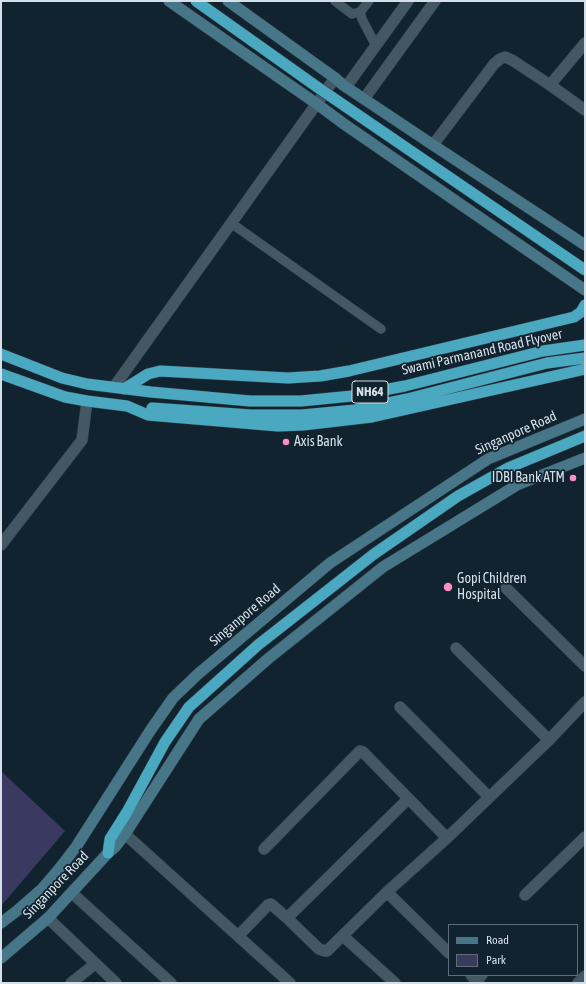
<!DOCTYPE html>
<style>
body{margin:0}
#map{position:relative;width:586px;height:984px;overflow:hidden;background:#11232f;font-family:"Asap Condensed",sans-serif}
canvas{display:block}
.frame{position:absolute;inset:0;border:2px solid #d4dfe7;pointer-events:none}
.legend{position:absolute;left:448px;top:924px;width:130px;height:52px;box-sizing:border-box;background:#11232f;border:1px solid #5f6e79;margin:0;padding:5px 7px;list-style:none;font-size:12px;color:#d4dfe7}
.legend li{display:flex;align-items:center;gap:8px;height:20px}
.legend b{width:20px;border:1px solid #5f6e79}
</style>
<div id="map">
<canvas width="586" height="984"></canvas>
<div class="frame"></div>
<ul class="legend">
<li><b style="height:5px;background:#467687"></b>Road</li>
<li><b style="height:11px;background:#3a395f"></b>Park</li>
</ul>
</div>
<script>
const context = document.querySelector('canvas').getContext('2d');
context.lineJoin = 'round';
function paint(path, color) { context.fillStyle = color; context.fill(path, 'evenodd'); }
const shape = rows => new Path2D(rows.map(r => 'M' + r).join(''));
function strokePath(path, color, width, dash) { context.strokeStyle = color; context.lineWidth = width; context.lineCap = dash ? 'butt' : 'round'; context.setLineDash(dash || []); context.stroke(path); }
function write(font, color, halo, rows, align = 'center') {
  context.font = font + ' "Asap Condensed",sans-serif'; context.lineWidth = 3.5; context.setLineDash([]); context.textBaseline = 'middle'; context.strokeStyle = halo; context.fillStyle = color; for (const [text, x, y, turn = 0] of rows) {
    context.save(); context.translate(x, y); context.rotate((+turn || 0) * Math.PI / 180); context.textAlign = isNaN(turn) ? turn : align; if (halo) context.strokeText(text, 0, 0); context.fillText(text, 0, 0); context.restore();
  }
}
paint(shape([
 [1,771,65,831,1,906]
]), '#3a395f');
const service = shape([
 [335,1,352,14,360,12,369,1],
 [360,12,362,19,376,46],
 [231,223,381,329]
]);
const minor = shape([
 [550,85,585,110],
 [433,145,494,64,500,59,505,57,512,60,550,85,585,43],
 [114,387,335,78],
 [1,545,82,440,87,401],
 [506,588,585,666],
 [456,648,549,740],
 [400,707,489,797],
 [125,834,290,983],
 [264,849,360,751,363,752,447,838],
 [387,892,449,953],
 [72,893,171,983],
 [525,895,585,837],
 [48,918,116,983],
 [287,918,408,799],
 [238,936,268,905,271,904,287,918,319,949,325,951,327,951,387,892,447,838,549,740,585,702],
 [343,936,395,983],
 [471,975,477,981,482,975],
 [71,983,95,964],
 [578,983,585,976]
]);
const tertiary = shape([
 [346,87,408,1],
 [364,99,435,1]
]);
const secondary = shape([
 [169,1,317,104,344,124,585,290],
 [228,1,335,78,343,85,433,145,585,245],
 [1,923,18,910,42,889,59,869,76,847,150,731,173,698,198,674,330,563,488,459,585,419],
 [1,958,48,918,108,853,116,846,125,834,199,719,269,658,383,567,517,485,585,458]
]);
const trunk = shape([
 [1,354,62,378,87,384,151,392,250,401,301,401,352,396,405,386,543,351,585,345],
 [1,374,65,397,87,401,127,406,148,415,278,426,303,425,372,417,585,369],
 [124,389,148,374,160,371,288,378,320,376,349,371,574,317,581,312,585,305],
 [152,408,251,415,302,415,355,410,407,399,547,363,585,358],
 [108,853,110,839,127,812,165,742,189,707,258,645,374,554,458,496,508,468,585,436]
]);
strokePath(service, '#333f49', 10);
strokePath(minor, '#333f49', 12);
strokePath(tertiary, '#333f49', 12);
strokePath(secondary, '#333f49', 12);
strokePath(trunk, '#333f49', 12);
strokePath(service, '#435765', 9);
strokePath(minor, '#435765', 11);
strokePath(tertiary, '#435765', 11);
strokePath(secondary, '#467687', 11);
strokePath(trunk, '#4aa8c0', 11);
const trunkBridge = shape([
 [196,1,320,89,585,270]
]);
strokePath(trunkBridge, '#333f49', 12, []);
strokePath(trunkBridge, '#4aa8c0', 11);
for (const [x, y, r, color] of [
 [286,442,4,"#fc8fc2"],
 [573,478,4,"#fc8fc2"],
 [448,587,5,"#fc8fc2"]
]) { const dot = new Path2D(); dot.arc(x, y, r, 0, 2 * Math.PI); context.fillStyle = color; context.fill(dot); strokePath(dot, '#11232f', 1.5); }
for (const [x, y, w] of [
 [370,392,36]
]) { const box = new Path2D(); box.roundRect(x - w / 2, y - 11, w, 22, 3); context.fillStyle = '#11232f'; context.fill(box); strokePath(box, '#d4dfe7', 1); }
write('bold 13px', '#d4dfe7', null, [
 ["NH64",370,392]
]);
write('14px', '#d4dfe7', '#11232f', [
 ["Swami Parmanand Road Flyover",482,352,-13],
 ["Singanpore Road",516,433,-24],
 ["Singanpore Road",245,615,-40],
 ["Singanpore Road",56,885,-46]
]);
write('14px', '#d4dfe7', '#11232f', [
 ["Axis Bank",294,442],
 ["IDBI Bank ATM",565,478,"right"],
 ["Gopi Children",457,579],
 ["Hospital",457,595]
], 'left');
</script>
